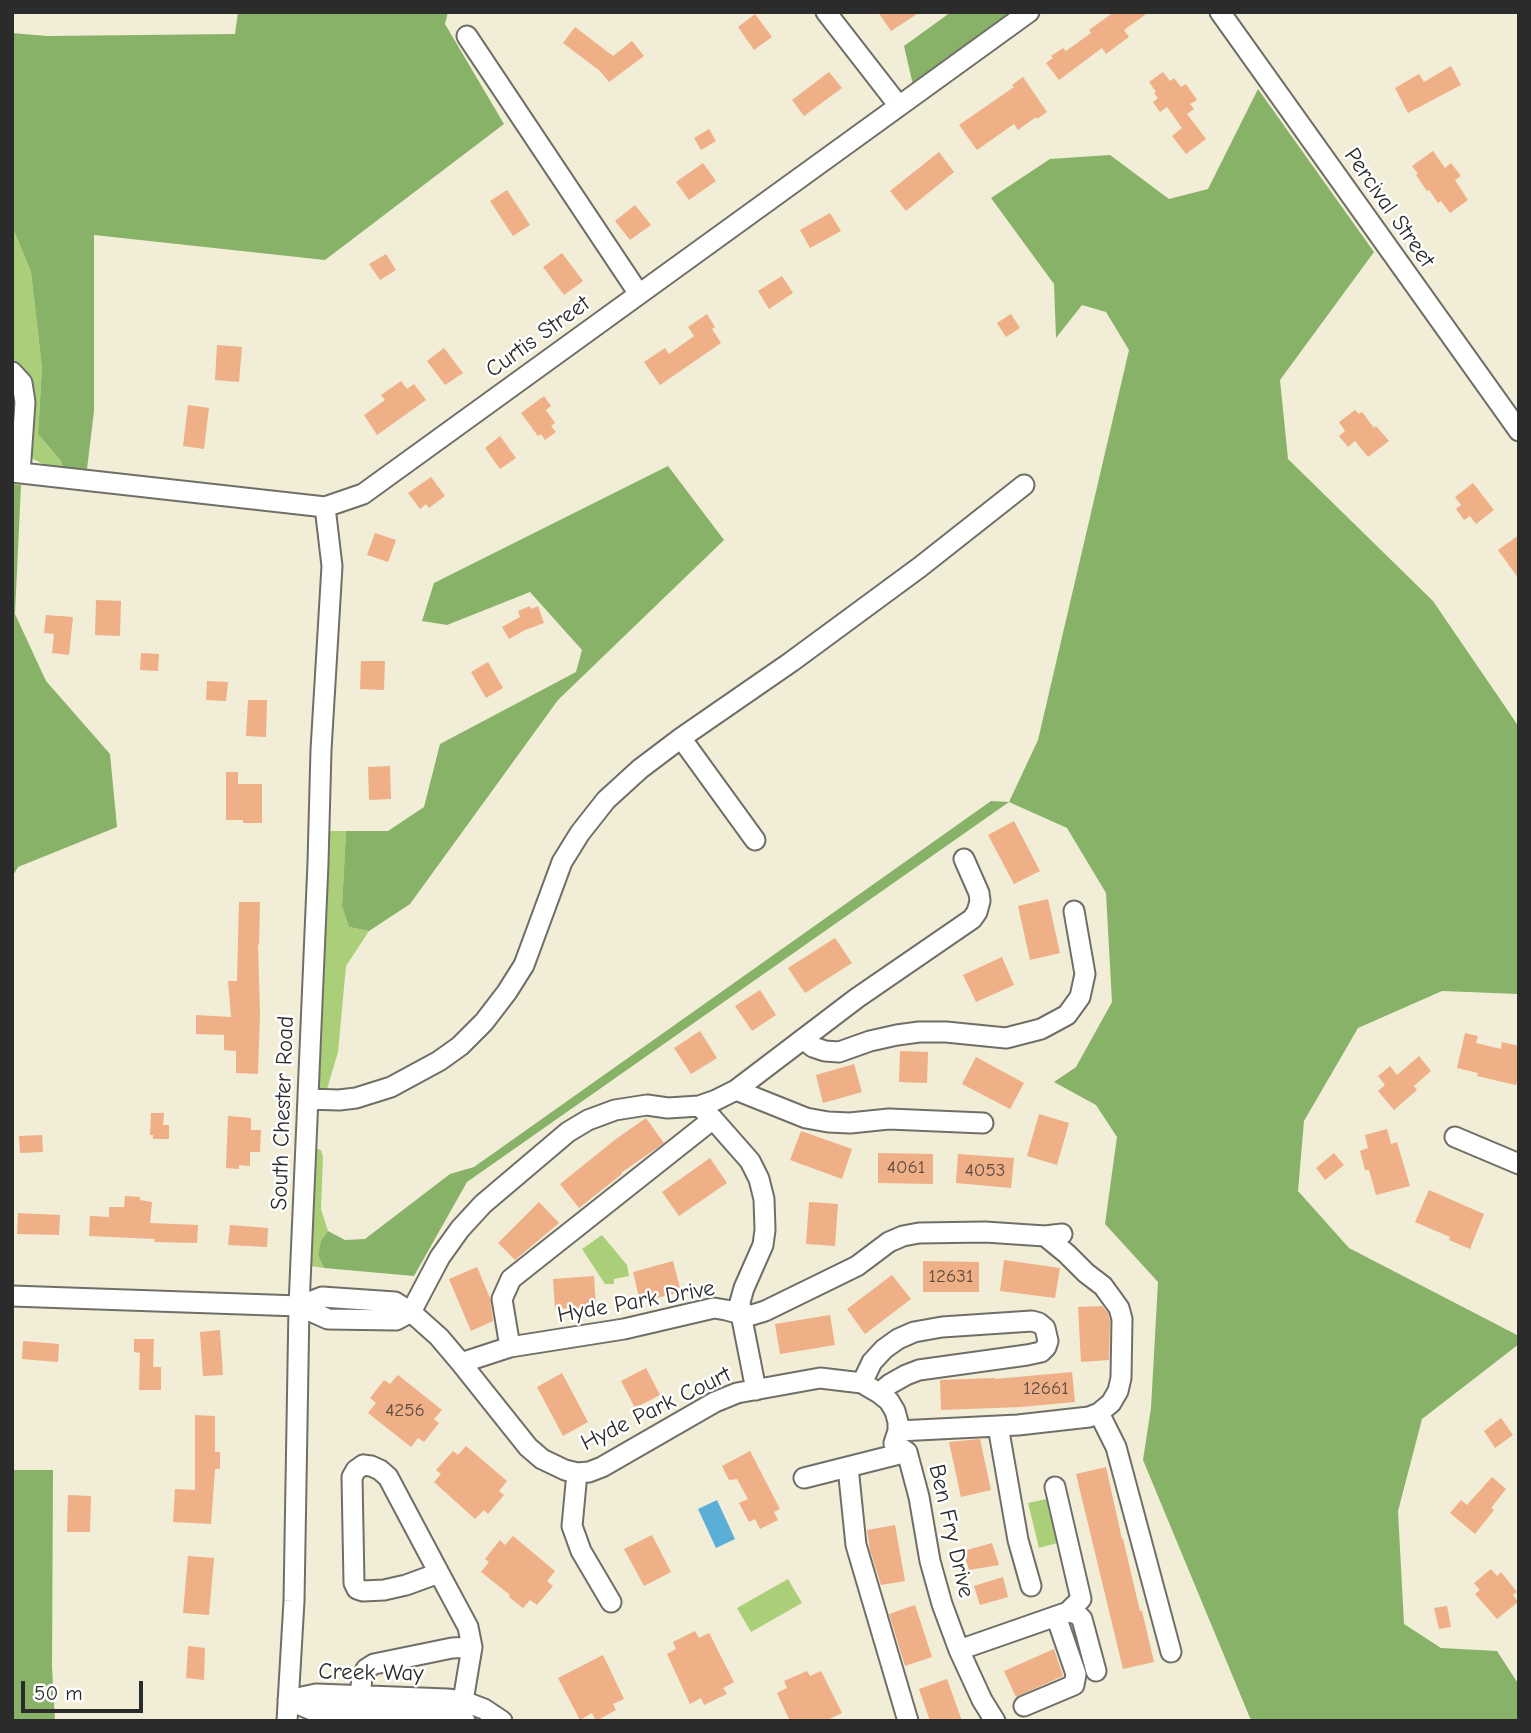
<!DOCTYPE html>
<style>
body{margin:0}
#map{position:relative;width:1531px;height:1733px;overflow:hidden;background:#f1edd7;font-family:"Comic Neue",sans-serif}
canvas{display:block}
.frame{position:absolute;inset:0;border:14px solid #2b2b2b;pointer-events:none}
.scale{position:absolute;left:21px;top:1681px;width:122px;height:32px;box-sizing:border-box;border:4px solid #2b2b2b;border-top:0;padding-left:9px;font-size:21px;line-height:24px;white-space:nowrap;color:#2b2b2b;-webkit-text-stroke:5px #fff;paint-order:stroke}
</style>
<div id="map">
<canvas width="1531" height="1733"></canvas>
<div class="frame"></div>
<div class="scale">50 m</div>
</div>
<script>
const context = document.querySelector('canvas').getContext('2d');
context.lineJoin = 'round';
function paint(path, color) { context.fillStyle = color; context.fill(path, 'evenodd'); }
const shape = rows => new Path2D(rows.map(r => 'M' + r).join(''));
function strokePath(path, color, width, dash) { context.strokeStyle = color; context.lineWidth = width; context.lineCap = dash ? 'butt' : 'round'; context.setLineDash(dash || []); context.stroke(path); }
function write(font, color, halo, rows, align = 'center') {
  context.font = font + ' "Comic Neue",sans-serif'; context.lineWidth = 5; context.setLineDash([]); context.textBaseline = 'middle'; context.strokeStyle = halo; context.fillStyle = color; for (const [text, x, y, turn = 0] of rows) {
    context.save(); context.translate(x, y); context.rotate((+turn || 0) * Math.PI / 180); context.textAlign = isNaN(turn) ? turn : align; if (halo) context.strokeText(text, 0, 0); context.fillText(text, 0, 0); context.restore();
  }
}
paint(shape([
 [12,226,31,272,42,368,38,434,61,461,63,467,45,465,33,459,26,446,32,402,23,369,12,357],
 [325,831,346,831,342,906,349,927,369,931,346,966,338,1052,323,1103,314,1108],
 [315,1148,321,1150,323,1157,321,1209,328,1231,321,1240,318,1255,324,1268,310,1266],
 [602,1235,627,1265,629,1276,614,1279,614,1284,605,1284,582,1249],
 [1051,1498,1061,1542,1039,1548,1028,1503],
 [788,1579,802,1603,751,1632,737,1608]
]), '#abcf78');
paint(shape([
 [238,12,448,12,445,24,504,124,325,260,94,235,94,411,87,469,63,467,61,461,38,434,42,368,31,272,12,226,12,33,47,36,235,34],
 [951,12,1016,12,913,85,904,46],
 [1258,89,1374,252,1280,380,1288,459,1433,601,1519,727,1519,994,1442,991,1358,1028,1304,1121,1298,1191,1349,1248,1519,1336,1519,1344,1422,1419,1398,1511,1404,1624,1441,1648,1497,1651,1519,1685,1519,1721,1254,1721,1250,1718,1143,1460,1151,1408,1158,1282,1105,1224,1117,1137,1096,1105,1054,1082,1076,1067,1112,1002,1106,893,1067,828,1009,802,467,1182,414,1276,324,1268,318,1255,321,1240,328,1231,345,1240,365,1239,450,1174,474,1167,991,801,1009,802,1038,740,1129,350,1106,312,1082,305,1056,338,1054,284,991,198,1050,159,1110,155,1169,199,1208,189],
 [668,466,724,540,558,700,410,904,369,931,349,927,342,906,346,831,388,831,424,807,440,744,576,672,582,650,530,592,447,625,422,621,434,583],
 [12,484,21,485,15,614,46,681,110,754,117,827,18,867,12,877],
 [12,1470,53,1470,52,1667,55,1721,12,1721]
]), '#88b268');
paint(shape([
 [717,1500,735,1539,716,1548,698,1509]
]), '#5bafd7');
paint(shape([
 [878,12,920,12,891,31],
 [1114,12,1149,12,1124,30,1129,37,1106,54,1102,48,1059,80,1046,63,1053,58,1051,56,1063,48,1066,51,1091,33,1089,30],
 [755,14,772,37,754,50,738,27],
 [575,27,613,56,632,41,644,56,609,82,600,71,563,43],
 [1451,66,1461,85,1408,113,1395,88,1419,74,1424,82],
 [829,72,842,88,804,116,792,100],
 [1163,72,1170,81,1174,78,1181,87,1186,84,1197,100,1190,104,1194,109,1187,114,1206,139,1186,154,1172,136,1182,128,1167,107,1160,112,1153,102,1158,98,1154,93,1156,92,1149,82],
 [1023,77,1047,112,1037,119,1036,117,1018,130,1014,124,977,150,959,125,1014,87,1012,85],
 [709,129,716,141,701,150,694,138],
 [1433,151,1445,168,1451,163,1461,176,1455,180,1468,200,1450,213,1441,201,1438,203,1429,190,1427,191,1416,175,1418,174,1412,166],
 [939,152,954,172,906,211,890,191],
 [703,163,716,181,689,200,676,182],
 [507,190,530,225,513,236,490,201],
 [635,205,651,225,630,240,615,221],
 [830,213,841,231,810,248,800,230],
 [562,253,583,281,564,295,543,267],
 [386,254,396,270,380,280,369,264],
 [782,276,793,293,769,309,758,291],
 [707,314,715,327,712,329,721,343,660,385,644,362,665,348,669,354,694,336,688,327],
 [1011,314,1020,328,1006,337,997,323],
 [217,345,242,347,239,382,215,380],
 [444,348,463,373,445,385,427,361],
 [401,381,407,389,414,384,426,400,377,435,364,415,385,400,381,395],
 [544,396,551,406,546,410,555,423,551,426,556,432,545,440,541,434,538,436,521,413],
 [188,405,209,408,204,449,183,446],
 [1355,410,1359,414,1362,412,1374,428,1376,426,1389,441,1368,457,1355,441,1348,447,1339,436,1345,431,1339,422],
 [500,436,516,458,500,469,485,448],
 [431,477,445,496,429,508,426,504,420,509,408,493],
 [1473,483,1494,510,1476,524,1470,516,1464,520,1456,509,1461,505,1455,497],
 [375,533,396,540,388,562,367,555],
 [1519,535,1519,579,1498,550],
 [96,600,121,601,120,636,95,635],
 [530,606,531,609,538,606,544,623,525,630,509,639,502,627,520,617,518,611],
 [46,615,73,617,69,655,52,653,54,634,44,633],
 [141,653,159,654,158,671,140,670],
 [361,661,385,661,384,690,360,689],
 [488,662,503,688,486,698,471,672],
 [207,681,228,682,226,701,206,700],
 [248,700,267,700,266,737,246,736],
 [390,766,391,799,369,800,368,767],
 [226,772,238,772,238,784,262,784,262,823,243,823,243,820,226,820],
 [1014,821,1040,871,1014,884,988,835],
 [1048,899,1060,953,1030,960,1018,906],
 [239,902,260,902,259,945,258,945,260,1014,258,1074,236,1073,236,1051,224,1050,224,1035,196,1034,196,1015,231,1017,228,981,237,981],
 [835,938,852,963,805,993,788,968],
 [1002,957,1014,985,976,1002,963,975],
 [760,990,776,1015,752,1031,735,1006],
 [700,1031,717,1058,691,1074,674,1048],
 [1465,1033,1478,1036,1476,1043,1501,1049,1502,1042,1519,1046,1519,1073,1516,1085,1477,1076,1478,1073,1457,1068],
 [900,1051,928,1052,927,1083,899,1082],
 [1419,1056,1431,1071,1414,1086,1417,1090,1394,1110,1378,1091,1385,1085,1378,1076,1390,1066,1397,1075],
 [976,1057,1024,1083,1010,1109,962,1084],
 [854,1064,862,1092,823,1103,816,1075],
 [151,1113,164,1113,163,1125,169,1125,169,1139,153,1139,153,1135,150,1135],
 [1039,1114,1069,1123,1057,1165,1027,1156],
 [228,1116,251,1118,251,1130,261,1130,260,1152,250,1152,250,1166,239,1165,239,1169,226,1168],
 [646,1118,664,1143,621,1173,622,1174,579,1208,560,1184,616,1139],
 [1387,1129,1391,1144,1397,1142,1410,1186,1376,1195,1369,1170,1365,1170,1360,1151,1368,1148,1365,1135],
 [801,1131,852,1149,842,1179,790,1160],
 [42,1135,43,1152,20,1153,19,1136],
 [878,1153,933,1154,933,1184,878,1183],
 [1334,1153,1344,1165,1325,1180,1316,1168],
 [958,1154,1014,1158,1011,1188,956,1183],
 [710,1158,727,1183,679,1216,662,1192],
 [1429,1190,1484,1214,1470,1249,1449,1240,1450,1237,1415,1222],
 [125,1196,140,1197,140,1200,152,1202,150,1223,198,1225,197,1243,154,1242,155,1239,89,1236,90,1216,109,1217,109,1207,124,1207],
 [539,1202,559,1223,515,1260,498,1243],
 [809,1202,838,1204,835,1246,806,1244],
 [18,1213,60,1215,59,1235,17,1234],
 [230,1225,268,1228,267,1247,228,1245],
 [1004,1260,1060,1268,1055,1298,1000,1291],
 [673,1261,681,1292,640,1302,633,1272],
 [923,1261,979,1262,979,1292,923,1292],
 [477,1267,490,1298,493,1321,471,1331,449,1279],
 [892,1275,911,1299,865,1334,847,1309],
 [594,1276,596,1307,555,1309,553,1279],
 [1102,1306,1108,1313,1110,1321,1109,1360,1081,1362,1078,1307],
 [830,1315,835,1345,780,1354,775,1324],
 [220,1330,223,1375,203,1376,200,1332],
 [134,1339,154,1339,153,1367,161,1367,161,1390,139,1390,140,1353,134,1352],
 [23,1341,59,1344,58,1362,22,1359],
 [646,1368,660,1395,635,1408,621,1381],
 [1072,1372,1075,1402,1021,1407,941,1410,940,1380,995,1378,995,1379],
 [562,1373,588,1422,563,1436,537,1387],
 [398,1375,442,1410,434,1419,439,1423,424,1442,418,1438,411,1447,368,1413,376,1403,370,1398,384,1380,390,1384],
 [195,1415,215,1416,215,1452,220,1452,220,1469,215,1469,211,1524,173,1522,175,1489,195,1490],
 [1501,1418,1513,1435,1495,1448,1484,1431],
 [980,1439,991,1490,961,1497,949,1442],
 [466,1446,507,1481,499,1491,504,1495,488,1514,484,1510,475,1519,434,1482,441,1474,436,1470,453,1451,458,1455],
 [750,1451,780,1509,774,1512,778,1520,760,1529,755,1519,749,1522,739,1503,748,1499,737,1479,729,1480,722,1466],
 [1106,1467,1122,1539,1123,1539,1140,1611,1142,1611,1154,1662,1123,1669,1076,1474],
 [1492,1477,1506,1489,1491,1508,1494,1510,1475,1534,1450,1513,1461,1500,1467,1505],
 [68,1495,91,1496,90,1532,67,1532],
 [895,1525,905,1581,881,1585,870,1550,867,1530],
 [652,1535,671,1572,644,1586,624,1549],
 [513,1536,555,1571,547,1581,553,1586,537,1605,530,1600,523,1608,509,1597,510,1595,481,1572,489,1562,485,1559,500,1540,505,1545],
 [992,1543,999,1565,969,1570,963,1551],
 [188,1556,214,1558,209,1615,183,1613],
 [1491,1569,1497,1576,1501,1572,1517,1592,1513,1595,1518,1602,1497,1619,1475,1594,1480,1590,1474,1583],
 [1003,1577,1008,1597,980,1605,974,1586],
 [915,1605,932,1657,905,1666,889,1614],
 [1447,1606,1451,1627,1439,1629,1434,1608],
 [695,1631,699,1638,709,1633,734,1682,723,1688,727,1694,704,1705,701,1698,690,1704,667,1654,676,1649,673,1642],
 [188,1646,205,1648,204,1680,186,1678],
 [1054,1649,1063,1676,1016,1697,1004,1671],
 [603,1655,624,1699,613,1704,616,1710,596,1721,592,1713,580,1720,558,1678],
 [807,1671,810,1676,821,1671,842,1713,825,1721,790,1721,777,1693,787,1688,784,1681],
 [947,1679,962,1721,930,1721,919,1689]
]), '#efaf87');
const minor = shape([
 [826,12,899,106],
 [1220,12,1519,431],
 [467,36,639,294],
 [12,372,22,383,25,402,20,473],
 [12,472,325,507,363,494,1029,12],
 [681,738,755,840],
 [803,1039,813,1047,825,1051,839,1052,870,1041,897,1035,919,1032,946,1032,1006,1038,1041,1029,1067,1015,1080,997,1085,974,1074,911],
 [736,1090,806,1118,828,1122,850,1123,889,1119,983,1123],
 [308,1099,339,1100,356,1098,391,1087,439,1061,460,1046,484,1022,507,992,524,965,562,862,580,833,606,800,640,769,681,738,791,662,920,567,1024,485],
 [699,1106,716,1100,736,1090,857,998,972,919,977,912,980,901,979,893,964,859],
 [1455,1137,1519,1164],
 [12,1296,299,1306,328,1319,396,1320,411,1312,440,1257,460,1229,483,1204,568,1132,588,1120,615,1110,647,1105,668,1108,699,1106,713,1119,750,1161,759,1179,764,1199,765,1230,763,1245,744,1288,740,1302,741,1314,756,1390],
 [299,1306,322,1297,395,1302,411,1312,439,1337,461,1363,510,1347,624,1329,714,1308,726,1310,741,1314,752,1315,765,1311,857,1266,889,1242,903,1236,919,1233,985,1232,1045,1236,1062,1234],
 [510,1347,502,1299,511,1279,713,1119],
 [461,1363,528,1447,542,1459,565,1470,577,1473,589,1472,602,1467,715,1402,737,1393,820,1378,862,1383,879,1393,889,1401,895,1411,898,1422,898,1431,894,1443,907,1452,919,1497,930,1561,942,1604,959,1650,982,1700,995,1721],
 [862,1383,872,1362,884,1349,898,1339,914,1332,942,1327,1032,1321,1039,1323,1045,1328,1048,1341,1046,1347,1041,1352,1027,1355,919,1370,906,1375,890,1384,879,1393],
 [1099,1413,1116,1447,1171,1652],
 [998,1426,1018,1540,1031,1586],
 [898,1431,1018,1425,1089,1417,1099,1413,1111,1403,1118,1391,1121,1378,1122,1319,1119,1308,1103,1286,1086,1273,1067,1254,1045,1236],
 [363,1465,371,1466,380,1470,388,1477,439,1573,406,1585,384,1590,363,1591,357,1589,354,1583,352,1477,356,1470,363,1465],
 [848,1467,856,1545,908,1721],
 [577,1473,572,1526,581,1551,611,1602],
 [804,1478,907,1452],
 [1055,1487,1081,1599,1068,1612],
 [439,1573,468,1627,472,1647,461,1713],
 [959,1650,1068,1612,1077,1614,1082,1619,1096,1671],
 [360,1696,362,1678,366,1669,374,1664,452,1648,472,1647],
 [288,1700,316,1694,447,1699,463,1701,484,1709,502,1721],
 [288,1700,314,1711,443,1716,465,1721],
 [1024,1706,1074,1685,1076,1674,1056,1616],
 [287,1721,294,1601,299,1306,318,863,321,750,332,566,325,507]
]);
strokePath(minor, '#706f67', 23);
strokePath(minor, '#fff', 19);
write('19px', '#5c4c42', null, [
 ["4061",906,1168],
 ["4053",985,1171],
 ["12631",951,1277],
 ["12661",1046,1389],
 ["4256",405,1411]
]);
write('23px', '#2b2b2b', '#fff', [
 ["Percival Street",1389,208,55],
 ["Curtis Street",538,337,-36],
 ["South Chester Road",283,1113,-88],
 ["Hyde Park Drive",636,1302,-10],
 ["Hyde Park Court",656,1409,-26],
 ["Ben Fry Drive",951,1531,77],
 ["Creek Way",371,1673,1]
]);
</script>
